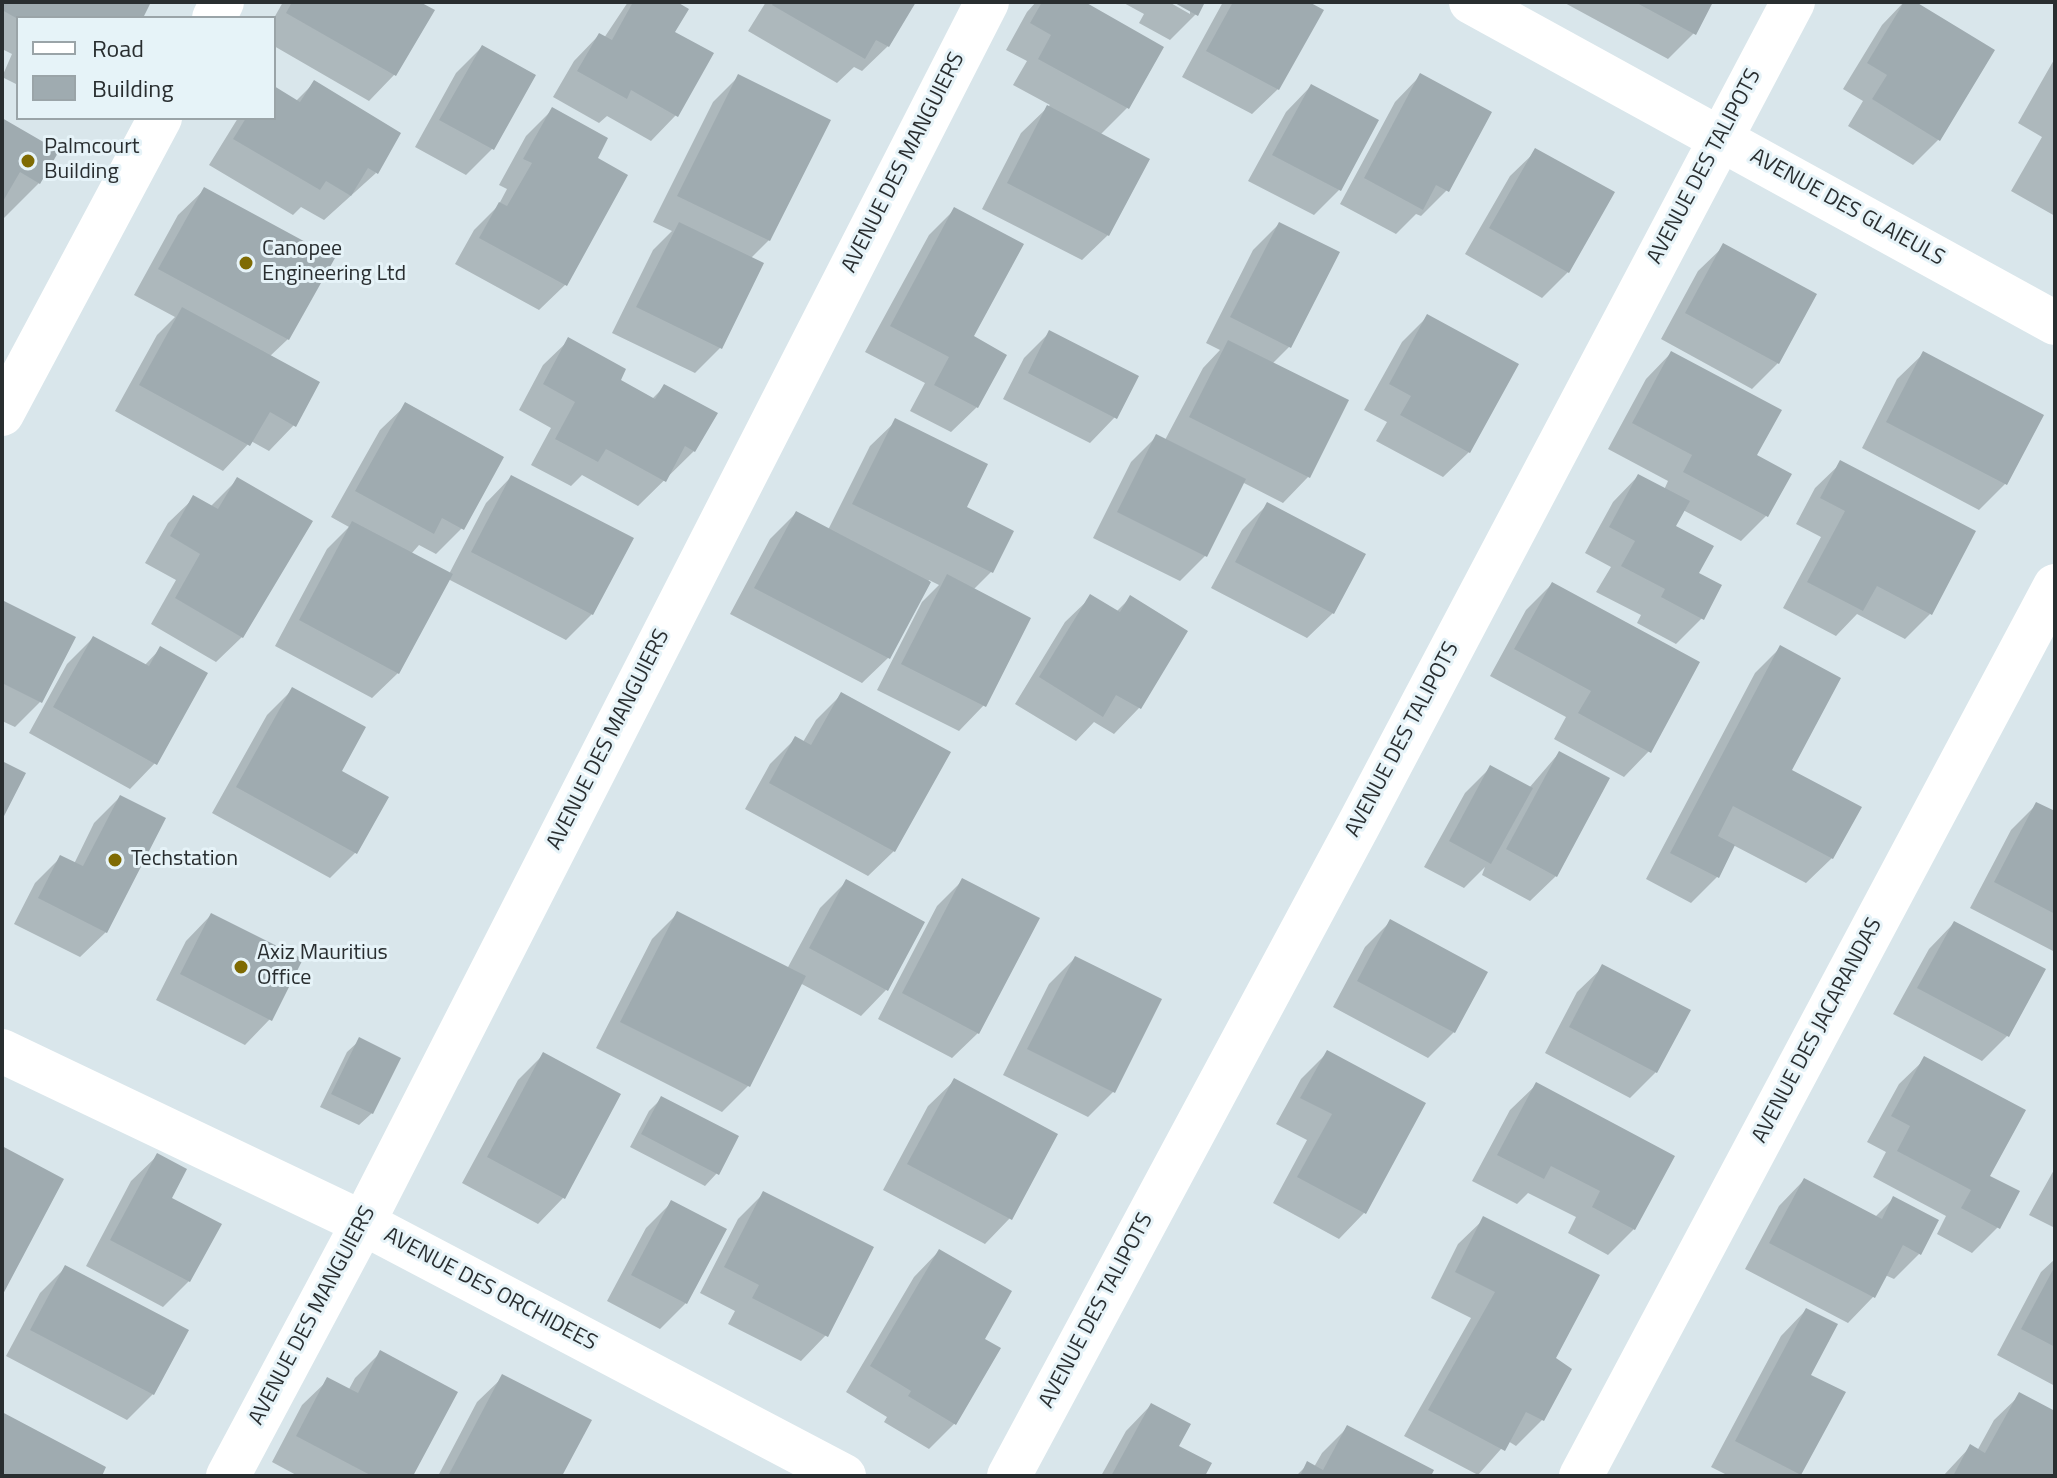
<!DOCTYPE html>
<style>
body{margin:0}
#map{position:relative;width:2057px;height:1478px;overflow:hidden;background:#d9e6eb;font-family:"Titillium Web",sans-serif}
canvas{display:block}
.frame{position:absolute;inset:0;border:4px solid #292e30;pointer-events:none}
.legend{position:absolute;left:16px;top:16px;width:260px;height:104px;box-sizing:border-box;background:#e6f3f8;border:2px solid #9aa4a8;margin:0;padding:10px 14px;list-style:none;font-size:24px;color:#292e30}
.legend li{display:flex;align-items:center;gap:16px;height:40px}
.legend b{width:40px;border:2px solid #9aa4a8}
</style>
<div id="map">
<canvas width="2057" height="1478"></canvas>
<div class="frame"></div>
<ul class="legend">
<li><b style="height:10px;background:#fff"></b>Road</li>
<li><b style="height:22px;background:#9fabb0"></b>Building</li>
</ul>
</div>
<script>
const context = document.querySelector('canvas').getContext('2d');
context.lineJoin = 'round';
function paint(path, color) { context.fillStyle = color; context.fill(path, 'evenodd'); }
const shape = rows => new Path2D(rows.map(r => 'M' + r).join(''));
function strokePath(path, color, width, dash) { context.strokeStyle = color; context.lineWidth = width; context.lineCap = dash ? 'butt' : 'round'; context.setLineDash(dash || []); context.stroke(path); }
function write(font, color, halo, rows, align = 'center') {
  context.font = font + ' "Titillium Web",sans-serif'; context.lineWidth = 6; context.setLineDash([]); context.textBaseline = 'middle'; context.strokeStyle = halo; context.fillStyle = color; for (const [text, x, y, turn = 0] of rows) {
    context.save(); context.translate(x, y); context.rotate((+turn || 0) * Math.PI / 180); context.textAlign = isNaN(turn) ? turn : align; if (halo) context.strokeText(text, 0, 0); context.fillText(text, 0, 0); context.restore();
  }
}
paint(shape([
 [2,2,149,2,141,18,18,18,18,85,2,77,12,54,2,49],
 [283,2,416,2,394,75,369,101,274,46,274,18],
 [628,2,673,2,676,115,651,141,607,116,599,123,553,97,574,61,599,35,604,38],
 [766,2,914,2,888,46,862,71,854,67,837,83,748,31],
 [1036,2,1081,2,1127,108,1100,135,1108,235,1082,260,982,209,1021,133,1050,105,1013,85,1027,61,1006,50,1027,12],
 [1122,2,1169,2,1190,14,1190,9,1177,2,1203,2,1196,14,1170,40,1139,23,1144,14],
 [1223,2,1305,2,1278,89,1252,114,1182,77],
 [1563,2,1711,2,1694,33,1668,59],
 [1904,2,1912,2,1938,140,1913,165,1848,126,1863,101,1843,89,1882,25],
 [482,47,533,76,492,149,466,175,415,147,456,73],
 [2055,58,2055,216,2011,191,2042,137,2018,123],
 [1420,76,1447,190,1421,216,1416,214,1396,234,1340,204,1395,102],
 [738,77,769,240,750,259,720,348,695,373,612,333,653,250,672,231,653,222,713,102],
 [314,83,376,173,324,220,301,207,293,215,209,165,238,118,274,118,274,89,295,102],
 [1311,86,1339,190,1314,215,1248,181,1286,112],
 [552,110,595,159,565,285,539,310,455,264,474,230,498,206,507,189,499,185,526,136],
 [2,121,39,183,2,220],
 [1536,151,1568,272,1542,298,1465,254,1510,176],
 [204,190,288,339,269,357,294,425,269,451,251,441,223,471,115,411,157,335,175,317,134,295,178,215],
 [955,209,977,407,951,432,910,411,925,383,865,352,929,235],
 [1279,224,1289,347,1272,364,1308,477,1283,503,1242,482,1206,555,1180,581,1093,538,1131,462,1157,436,1165,440,1203,368,1220,350,1206,343,1253,250],
 [1724,246,1778,363,1752,389,1661,339,1698,271],
 [1428,316,1469,452,1443,477,1376,441,1387,422,1364,410,1402,342],
 [1050,332,1115,417,1090,443,1003,399,1024,358],
 [569,340,618,381,651,400,665,386,694,451,638,506,582,475,571,486,531,465,551,428,519,410,543,365],
 [1671,353,1754,456,1766,516,1741,541,1683,510,1673,527,1697,574,1702,618,1676,644,1637,623,1641,615,1596,592,1611,567,1585,553,1613,502,1638,476,1664,490,1668,481,1608,449,1646,379],
 [1923,354,2042,415,2005,484,1979,510,1862,448,1897,379],
 [406,405,462,528,436,554,419,545,411,554,449,574,486,503,511,477,592,614,566,640,448,579,398,673,372,698,275,646,327,549,349,527,331,517,380,430],
 [896,421,964,508,1012,532,991,572,973,590,984,705,959,731,877,690,922,602,939,585,929,580,888,658,862,683,730,614,770,539,796,513,828,530,870,446],
 [1841,463,1930,614,1905,639,1857,614,1836,636,1783,608,1821,537,1796,524,1815,488],
 [238,479,242,637,216,662,151,624,176,580,145,563,168,523,194,498,210,507],
 [1267,505,1333,613,1307,638,1211,588,1242,530],
 [1552,584,1649,751,1624,777,1554,739,1566,717,1490,676,1526,610],
 [1091,597,1116,612,1130,598,1139,708,1114,734,1094,722,1076,741,1015,704,1065,622],
 [2,602,40,702,15,727,2,721],
 [93,638,144,666,160,649,155,763,130,789,29,733,67,664],
 [1780,648,1789,771,1832,858,1806,883,1733,845,1717,877,1691,903,1646,879,1755,673],
 [293,689,340,772,356,852,330,878,212,813,267,715],
 [841,695,894,851,868,876,745,809,770,764,796,738,803,742,816,720],
 [1559,753,1556,876,1530,901,1482,875,1485,867,1464,888,1424,867,1465,793,1490,768,1529,788],
 [120,797,106,932,80,957,14,924,35,883,61,857,74,864,94,823],
 [2037,804,2055,814,2055,952,1970,908,2011,830],
 [963,880,978,1033,952,1058,878,1019,937,906],
 [846,882,886,990,861,1016,800,983,748,1086,722,1112,596,1048,652,939,677,914,787,969,820,908],
 [211,915,270,1019,245,1045,156,1000,186,941],
 [1390,922,1454,1032,1428,1058,1333,1007,1365,947],
 [1954,923,2008,1035,1982,1061,1893,1014,1929,949],
 [1075,958,1114,1091,1088,1117,1003,1075,1049,984],
 [1603,967,1656,1072,1630,1098,1545,1053,1577,992],
 [360,1040,372,1113,359,1125,320,1107,347,1052],
 [1327,1053,1364,1213,1339,1239,1273,1203,1307,1140,1276,1124,1301,1079],
 [543,1055,618,1094,563,1198,538,1224,462,1183,518,1080],
 [1925,1059,1988,1177,1998,1227,1972,1253,1937,1234,1946,1216,1873,1177,1886,1152,1867,1142,1899,1084],
 [954,1081,1010,1218,985,1244,883,1190,928,1106],
 [1536,1085,1634,1229,1608,1255,1568,1233,1576,1217,1528,1193,1517,1204,1472,1181,1510,1110],
 [662,1098,717,1173,705,1186,630,1147,649,1111],
 [157,1156,189,1281,163,1307,86,1266,131,1181],
 [2055,1168,2055,1228,2029,1215],
 [1804,1180,1875,1217,1894,1198,1919,1254,1894,1279,1885,1275,1873,1297,1848,1323,1745,1269,1779,1206],
 [764,1193,826,1335,801,1361,728,1324,735,1311,700,1293,738,1219],
 [672,1202,724,1230,686,1303,660,1329,607,1301,646,1228],
 [1484,1219,1553,1358,1569,1370,1542,1420,1516,1446,1508,1441,1478,1475,1404,1436,1471,1318,1431,1298,1458,1244],
 [939,1251,955,1423,929,1449,884,1422,887,1417,846,1392,914,1277],
 [2055,1259,2055,1386,1997,1355,2041,1272],
 [66,1267,153,1394,127,1420,6,1356,40,1293],
 [1806,1310,1809,1376,1799,1474,1729,1476,1711,1467,1781,1336],
 [380,1353,411,1476,298,1476,272,1462,302,1405,328,1380,348,1391,355,1378],
 [503,1377,560,1476,438,1476,477,1402],
 [2020,1395,2055,1413,2055,1476,1943,1476,1970,1447,1977,1451,1994,1420],
 [1151,1405,1176,1446,1202,1476,1101,1476,1126,1431],
 [1348,1427,1429,1476,1296,1476,1308,1464,1314,1467,1322,1453]
]), '#0003');
paint(shape([
 [2,2,151,2,143,18,16,18,2,10],
 [292,2,420,2,435,10,396,76,286,13],
 [633,2,677,2,689,9,675,32,714,53,678,117,631,90,627,99,577,71,599,33,612,40],
 [774,2,916,2,889,47,876,40,865,59,772,5],
 [1042,2,1085,2,1164,47,1129,109,1038,59,1051,35,1030,23],
 [1173,2,1205,2,1198,16],
 [1233,2,1309,2,1324,10,1279,90,1206,51],
 [1635,2,1713,2,1696,35],
 [1904,2,1916,2,1995,50,1940,141,1872,99,1887,75,1867,63],
 [482,45,536,75,494,150,439,120],
 [1420,73,1492,112,1449,192,1436,185,1423,210,1364,178],
 [738,74,831,120,770,241,677,196],
 [314,80,401,133,378,174,368,168,351,196,326,181,320,190,233,139,246,118,274,118,274,86,300,102],
 [1311,84,1379,120,1341,191,1272,155],
 [1047,105,1150,159,1109,236,1007,183],
 [552,107,608,138,598,158,628,175,567,286,479,238,499,202,507,206,532,163,523,159],
 [2,118,59,151,40,184,20,172,2,203],
 [1535,148,1615,192,1569,273,1489,228],
 [204,187,335,258,289,340,158,269],
 [954,207,1024,244,974,336,1007,355,978,408,934,385,949,357,890,326],
 [679,222,764,263,722,349,636,307],
 [1279,222,1340,252,1291,348,1230,317],
 [1723,243,1817,294,1779,364,1685,313],
 [182,307,320,382,296,427,270,412,250,446,139,385],
 [1427,314,1519,364,1470,453,1400,415,1411,396,1389,384],
 [1049,330,1139,376,1117,419,1028,373],
 [568,337,626,369,621,380,655,399,664,384,718,413,695,452,685,446,666,482,606,449,598,462,555,439,575,402,543,384],
 [1228,340,1349,400,1310,478,1189,417],
 [1671,351,1782,410,1757,455,1792,474,1768,517,1683,472,1692,455,1632,423],
 [1923,351,2044,415,2007,485,1886,422],
 [405,402,504,457,464,530,442,518,434,534,355,491],
 [895,418,988,464,967,507,1014,531,993,573,852,504],
 [1156,434,1246,479,1207,557,1117,512],
 [1840,460,1976,531,1932,615,1877,586,1863,611,1807,582,1845,511,1820,498],
 [1638,474,1690,501,1676,526,1714,546,1699,573,1722,585,1704,620,1661,597,1665,589,1621,566,1635,541,1609,527],
 [511,475,634,538,593,615,471,552],
 [237,477,313,521,243,638,175,598,200,554,170,536,193,495,218,509],
 [1267,502,1366,554,1334,614,1235,562],
 [796,511,931,582,890,659,754,588],
 [352,521,453,574,399,674,299,620],
 [947,574,1031,618,986,707,901,664],
 [1552,582,1700,662,1651,753,1578,713,1591,691,1514,649],
 [1090,594,1120,612,1130,595,1188,631,1141,709,1116,695,1103,717,1039,677],
 [2,600,76,637,42,703,2,683],
 [93,636,149,666,160,646,208,673,157,765,53,707],
 [1780,645,1841,678,1792,770,1862,807,1833,859,1733,806,1718,836,1735,845,1719,878,1670,853],
 [292,687,366,727,342,771,389,797,357,854,236,787],
 [841,692,951,752,895,852,769,783,795,736,811,745],
 [1559,751,1610,778,1557,877,1506,849],
 [2,761,26,773,2,820],
 [1490,765,1533,788,1491,864,1449,841],
 [120,795,166,818,107,933,38,898,60,855,83,866],
 [2036,802,2055,811,2055,914,1994,882],
 [962,878,1040,918,979,1034,902,993],
 [846,879,925,922,888,991,809,948],
 [677,911,806,976,750,1087,620,1022],
 [211,913,303,959,272,1021,180,974],
 [1390,919,1488,972,1455,1033,1357,981],
 [1954,921,2046,969,2009,1037,1917,988],
 [1075,956,1162,999,1115,1093,1027,1049],
 [1602,964,1691,1010,1657,1073,1569,1027],
 [359,1037,401,1058,373,1114,331,1094],
 [1327,1050,1426,1103,1366,1214,1297,1177,1332,1114,1300,1098],
 [543,1052,621,1094,565,1199,487,1157],
 [1924,1056,2026,1110,1990,1176,2020,1191,2000,1229,1961,1208,1971,1190,1897,1151,1910,1126,1891,1116],
 [954,1078,1058,1134,1012,1220,907,1164],
 [1536,1082,1675,1156,1635,1230,1592,1207,1600,1191,1551,1166,1544,1179,1497,1155],
 [661,1096,739,1136,719,1175,641,1134],
 [2,1146,64,1179,2,1296],
 [157,1153,187,1169,172,1198,222,1224,190,1282,110,1240],
 [1804,1178,1882,1219,1893,1196,1939,1220,1921,1255,1903,1245,1875,1298,1769,1243],
 [763,1191,874,1247,828,1337,752,1298,759,1285,724,1267],
 [671,1200,727,1229,687,1304,631,1275],
 [1483,1216,1600,1275,1556,1358,1572,1369,1544,1421,1526,1412,1505,1451,1428,1410,1495,1292,1455,1272],
 [939,1249,1012,1291,985,1339,1001,1348,956,1425,908,1396,911,1391,870,1366],
 [65,1265,189,1330,154,1395,30,1330],
 [2055,1266,2055,1347,2021,1329],
 [1806,1308,1838,1324,1811,1375,1846,1392,1801,1475,1735,1441],
 [380,1350,458,1392,413,1476,372,1476,296,1436,327,1377,358,1393],
 [502,1374,592,1420,562,1476,448,1476],
 [2019,1392,2055,1411,2055,1476,1953,1476,1970,1444,1985,1453],
 [1151,1403,1191,1424,1179,1446,1212,1463,1205,1476,1111,1476],
 [2,1412,106,1467,102,1476,2,1476],
 [1347,1425,1434,1470,1431,1476,1300,1476,1307,1461,1323,1470]
]), '#9fabb0');
strokePath(shape([
 [1471,2,2055,323],
 [214,18,222,2],
 [2,414,160,118],
 [2,1051,363,1223,844,1476],
 [228,1476,363,1223,987,2],
 [1009,1476,1358,826,1793,2],
 [1581,1476,2055,586]
]), '#fff', 44);
for (const [x, y, r, color] of [
 [28,161,8,"#7f6b03"],
 [246,263,8,"#7f6b03"],
 [115,860,8,"#7f6b03"],
 [241,967,8,"#7f6b03"]
]) { const dot = new Path2D(); dot.arc(x, y, r, 0, 2 * Math.PI); context.fillStyle = color; context.fill(dot); strokePath(dot, '#e6f3f8', 3); }
write('22px', '#292e30', '#e6f3f8', [
 ["Palmcourt",44,148],
 ["Building",44,173],
 ["Canopee",262,250],
 ["Engineering Ltd",262,275],
 ["Techstation",131,860],
 ["Axiz Mauritius",257,954],
 ["Office",257,979]
], 'left');
write('22px', '#292e30', '#e6f3f8', [
 ["AVENUE DES MANGUIERS",904,163,-63],
 ["AVENUE DES TALIPOTS",1705,167,-62],
 ["AVENUE DES GLAIEULS",1847,208,29],
 ["AVENUE DES MANGUIERS",609,740,-63],
 ["AVENUE DES TALIPOTS",1403,740,-62],
 ["AVENUE DES JACARANDAS",1818,1031,-62],
 ["AVENUE DES ORCHIDEES",490,1290,28],
 ["AVENUE DES TALIPOTS",1097,1311,-62],
 ["AVENUE DES MANGUIERS",313,1316,-62]
]);
</script>
